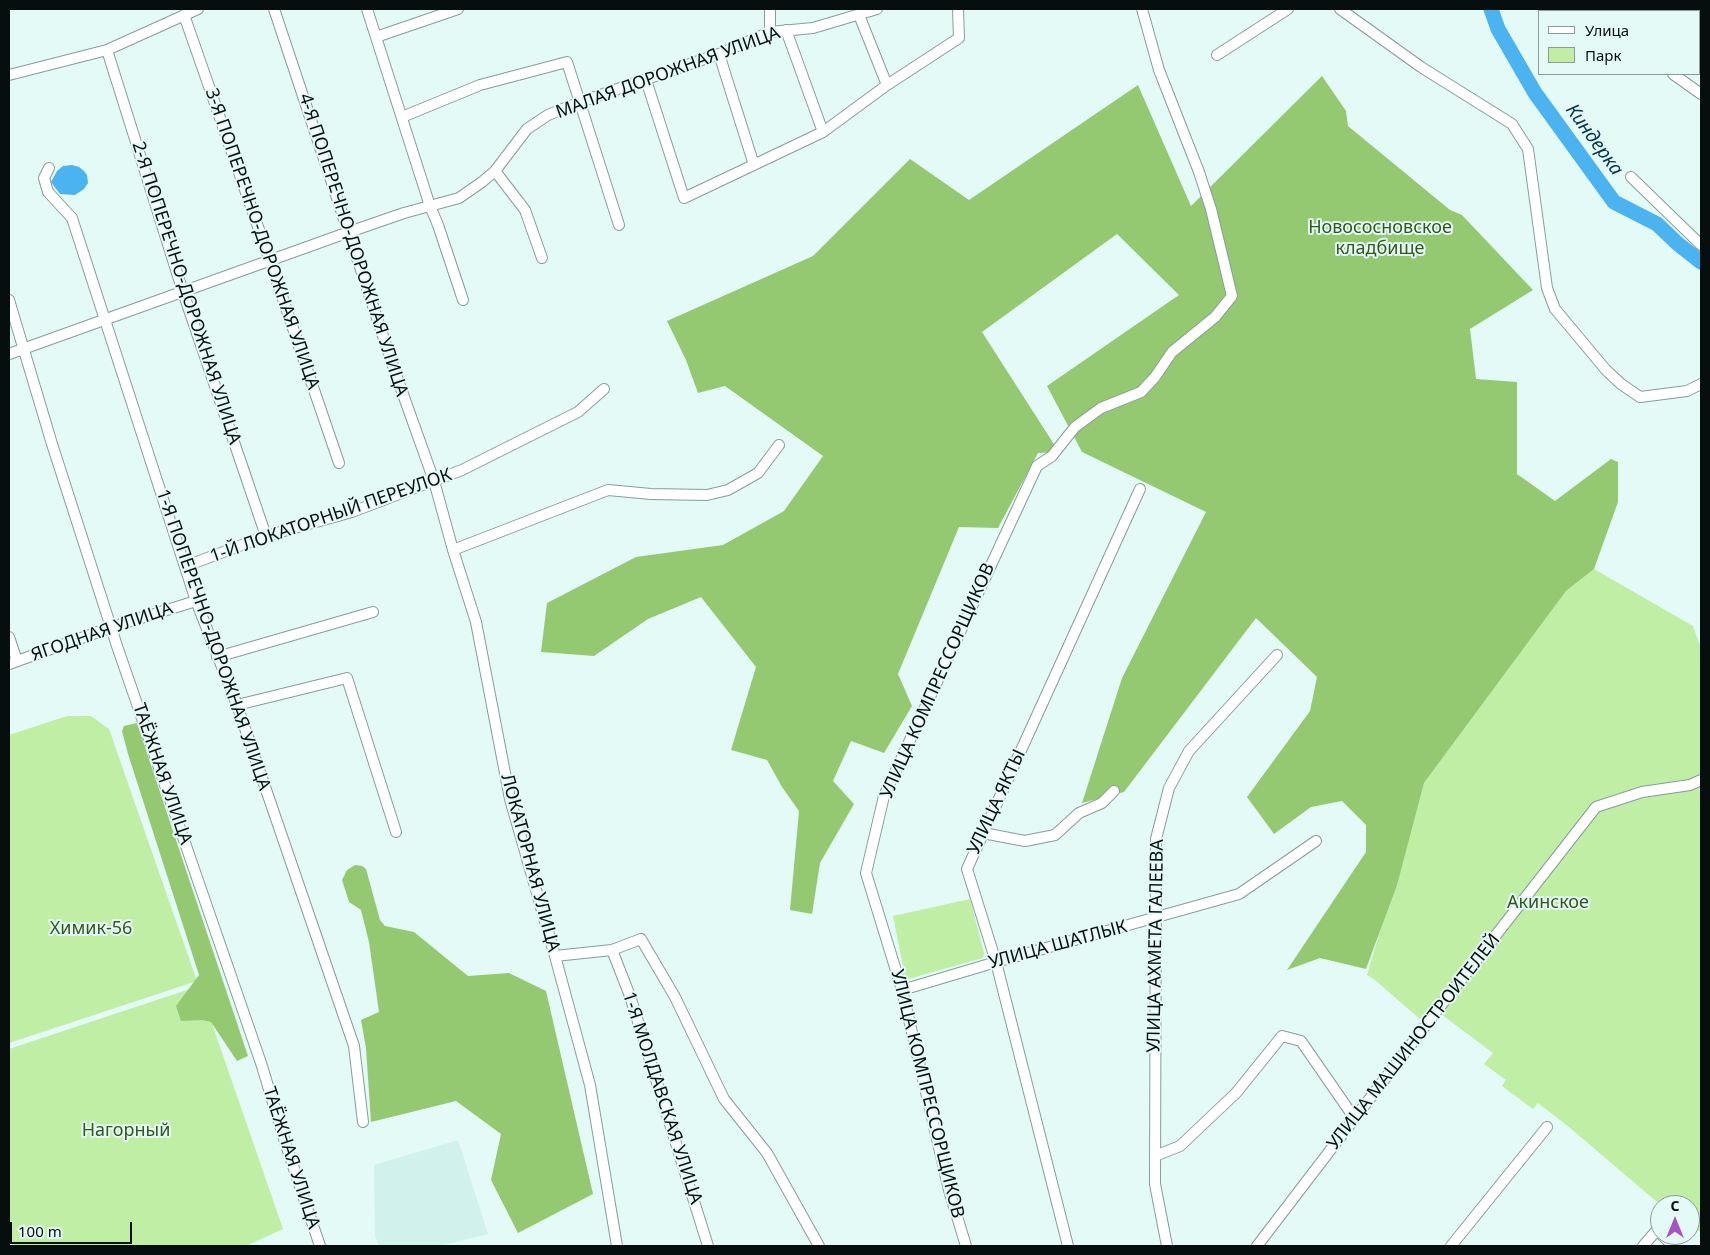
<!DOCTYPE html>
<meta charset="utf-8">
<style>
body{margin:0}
#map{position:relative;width:1710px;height:1255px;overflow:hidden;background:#e3faf6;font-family:"Noto Sans",sans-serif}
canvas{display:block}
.frame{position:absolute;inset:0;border:10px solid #070f0e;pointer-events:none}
.legend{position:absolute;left:1538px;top:10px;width:162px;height:65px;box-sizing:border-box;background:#e3faf6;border:1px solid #8b9c99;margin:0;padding:6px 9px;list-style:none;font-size:15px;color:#070f0e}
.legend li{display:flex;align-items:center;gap:10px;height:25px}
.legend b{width:25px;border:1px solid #8b9c99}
.north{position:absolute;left:1650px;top:1195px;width:50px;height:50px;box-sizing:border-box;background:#e3faf6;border:1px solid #8b9c99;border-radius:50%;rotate:0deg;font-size:14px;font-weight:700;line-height:20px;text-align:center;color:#070f0e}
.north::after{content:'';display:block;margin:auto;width:18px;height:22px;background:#a654c4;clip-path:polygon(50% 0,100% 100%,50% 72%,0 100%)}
.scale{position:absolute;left:10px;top:1222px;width:122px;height:22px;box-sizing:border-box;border:2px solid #070f0e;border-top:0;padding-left:6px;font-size:15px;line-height:18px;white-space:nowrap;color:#070f0e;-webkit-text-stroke:4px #e3faf6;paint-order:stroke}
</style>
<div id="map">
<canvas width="1710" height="1255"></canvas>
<div class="frame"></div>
<ul class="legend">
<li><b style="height:6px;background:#fff"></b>Улица</li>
<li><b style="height:14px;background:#c0eea4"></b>Парк</li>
</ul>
<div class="north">С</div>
<div class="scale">100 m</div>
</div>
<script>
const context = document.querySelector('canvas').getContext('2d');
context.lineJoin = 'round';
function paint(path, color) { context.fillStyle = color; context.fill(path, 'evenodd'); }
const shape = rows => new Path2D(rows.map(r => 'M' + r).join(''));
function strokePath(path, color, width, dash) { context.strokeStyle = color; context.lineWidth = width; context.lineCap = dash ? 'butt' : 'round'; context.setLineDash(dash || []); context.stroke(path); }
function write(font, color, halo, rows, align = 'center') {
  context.font = font + ' "Noto Sans",sans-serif'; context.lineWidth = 4; context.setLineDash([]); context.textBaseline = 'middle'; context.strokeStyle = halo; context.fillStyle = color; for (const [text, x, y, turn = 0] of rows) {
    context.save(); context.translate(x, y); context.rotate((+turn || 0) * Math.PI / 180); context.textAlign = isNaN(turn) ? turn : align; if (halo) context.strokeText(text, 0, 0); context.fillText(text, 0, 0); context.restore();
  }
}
paint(shape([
 [458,1140,488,1234,439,1246,379,1246,375,1236,374,1165]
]), '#d0f1ec');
paint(shape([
 [1594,569,1693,626,1699,643,1701,645,1701,1233,1690,1222,1690,1205,1660,1205,1660,1214,1658,1212,1657,1202,1569,1127,1538,1103,1533,1109,1502,1086,1506,1080,1484,1064,1493,1053,1441,1014,1421,1020,1375,980,1367,975,1424,783,1566,591],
 [67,716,91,716,109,729,197,981,9,1043,9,735],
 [970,899,984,953,983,958,908,979,905,976,893,916],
 [199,986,283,1229,246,1246,9,1246,9,1049]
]), '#c0eea4');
paint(shape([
 [1322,76,1346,111,1348,126,1450,210,1462,215,1533,290,1470,329,1476,379,1517,382,1517,474,1555,501,1611,459,1618,462,1618,502,1594,569,1566,591,1424,783,1397,885,1366,969,1320,958,1287,970,1366,852,1366,825,1342,801,1311,807,1274,834,1247,797,1310,711,1317,677,1256,618,1124,792,1082,803,1122,678,1206,512,1082,452,1047,386,1179,295,1117,234,982,332,1059,452,1038,453,998,528,959,527,898,674,912,706,884,753,851,741,833,781,854,804,820,863,812,914,790,910,799,811,782,787,767,760,731,750,756,667,701,597,648,619,594,656,541,652,547,603,636,557,723,545,784,511,823,456,725,386,698,393,686,360,667,321,813,256,910,159,969,200,1138,85,1191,206],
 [137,723,248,1056,237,1061,211,1022,202,1020,181,1021,176,1006,199,975,128,754,122,731,124,726],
 [355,865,362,866,366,869,380,920,385,926,414,932,468,976,509,973,546,991,593,1194,518,1233,491,1180,501,1134,456,1101,371,1122,366,1048,361,1020,379,1012,369,942,361,910,349,902,342,880,347,870]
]), '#94c972');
paint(shape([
 [72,165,79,167,84,171,87,175,88,183,84,189,75,195,60,194,51,182,57,171,63,166]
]), '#4bb3f0');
strokePath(shape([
 [1491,9,1498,29,1535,93,1614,202,1657,224,1678,244,1701,262]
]), '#4bb3f0', 15);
const minor = shape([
 [274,9,394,369,434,481,453,550,476,622,510,799,555,956,590,1085,617,1246],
 [367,9,430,206,438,225,463,300],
 [770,9,770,32],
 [1340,9,1421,67,1512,124,1528,149,1547,288,1555,309,1606,370,1621,384,1640,397,1687,391,1701,384],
 [1574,9,1578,11],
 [184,15,270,261,339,463],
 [859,15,887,85],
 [786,30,823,132],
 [376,37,458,9],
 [107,50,183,292,266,536],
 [719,54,754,165],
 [1217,55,1288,9],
 [1673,74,1701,94],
 [9,75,107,50,198,9],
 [646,80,684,198,823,132,887,85,959,38,958,9],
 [402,117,480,85,567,62,619,225],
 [49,168,44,178,48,192,72,218,196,601,237,705,354,1046,363,1122],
 [495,171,525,210,542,258],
 [1631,177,1701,245],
 [9,300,52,444,117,646,261,1063,285,1142,320,1246],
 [9,354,349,232,404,213,459,198,482,182,495,171,527,129,548,115,580,102,719,54,770,32,813,28,877,9],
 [453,550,608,490,651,494,707,495,728,490,758,473,779,445],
 [186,566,266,536,352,512,462,470,578,412,604,389],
 [9,637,17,661],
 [217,657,373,612],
 [9,664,112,627,196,601],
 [237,705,347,678,396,832],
 [983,833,1025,841,1055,835,1079,813,1102,803,1114,791],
 [612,950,630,996,708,1246],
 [555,956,612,950,641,939,675,997,724,1099,767,1153,819,1246],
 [902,990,996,962,1239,894,1316,841],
 [1155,1156,1180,1146,1236,1093,1282,1036,1301,1041,1355,1119],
 [1662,1235,1673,1246],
 [966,1246,949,1190,902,990,866,873,884,796,1037,466,1052,456,1075,427,1101,408,1141,392,1155,377,1172,352,1215,317,1232,296,1211,209,1199,172,1159,70,1142,9],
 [1068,1246,996,962,967,869,1140,489],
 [1167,1246,1155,1184,1156,839,1169,788,1189,751,1277,655],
 [1257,1246,1439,1008,1596,807,1642,792,1690,785,1701,780],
 [1451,1246,1547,1127],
 [1643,1246,1657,1230,1660,1233]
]);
strokePath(minor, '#879d9a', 12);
strokePath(minor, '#fff', 10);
write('18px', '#070f0e', '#e3faf6', [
 ["МАЛАЯ ДОРОЖНАЯ УЛИЦА",668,73,-20],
 ["3-Я ПОПЕРЕЧНО-ДОРОЖНАЯ УЛИЦА",262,239,71],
 ["4-Я ПОПЕРЕЧНО-ДОРОЖНАЯ УЛИЦА",353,245,72],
 ["2-Я ПОПЕРЕЧНО-ДОРОЖНАЯ УЛИЦА",186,293,72],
 ["1-Й ЛОКАТОРНЫЙ ПЕРЕУЛОК",331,516,-19],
 ["ЯГОДНАЯ УЛИЦА",102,632,-19],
 ["1-Я ПОПЕРЕЧНО-ДОРОЖНАЯ УЛИЦА",213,640,71],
 ["УЛИЦА КОМПРЕССОРЩИКОВ",938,681,-66],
 ["ТАЁЖНАЯ УЛИЦА",162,774,71],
 ["УЛИЦА ЯКТЫ",997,802,-65],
 ["ЛОКАТОРНАЯ УЛИЦА",530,863,75],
 ["УЛИЦА ШАТЛЫК",1058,945,-15],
 ["УЛИЦА АХМЕТА ГАЛЕЕВА",1156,946,-89],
 ["УЛИЦА МАШИНОСТРОИТЕЛЕЙ",1414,1042,-52],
 ["УЛИЦА КОМПРЕССОРЩИКОВ",927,1094,76],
 ["1-Я МОЛДАВСКАЯ УЛИЦА",662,1098,72],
 ["ТАЁЖНАЯ УЛИЦА",291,1158,72]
]);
write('18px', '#34561a', '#e3faf6', [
 ["Новососновское",1380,228],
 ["кладбище",1380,249],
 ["Акинское",1548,903],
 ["Химик-56",91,929],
 ["Нагорный",126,1131]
]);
write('italic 19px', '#08354e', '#e3faf6', [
 ["Киндерка",1594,140,54]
]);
</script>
